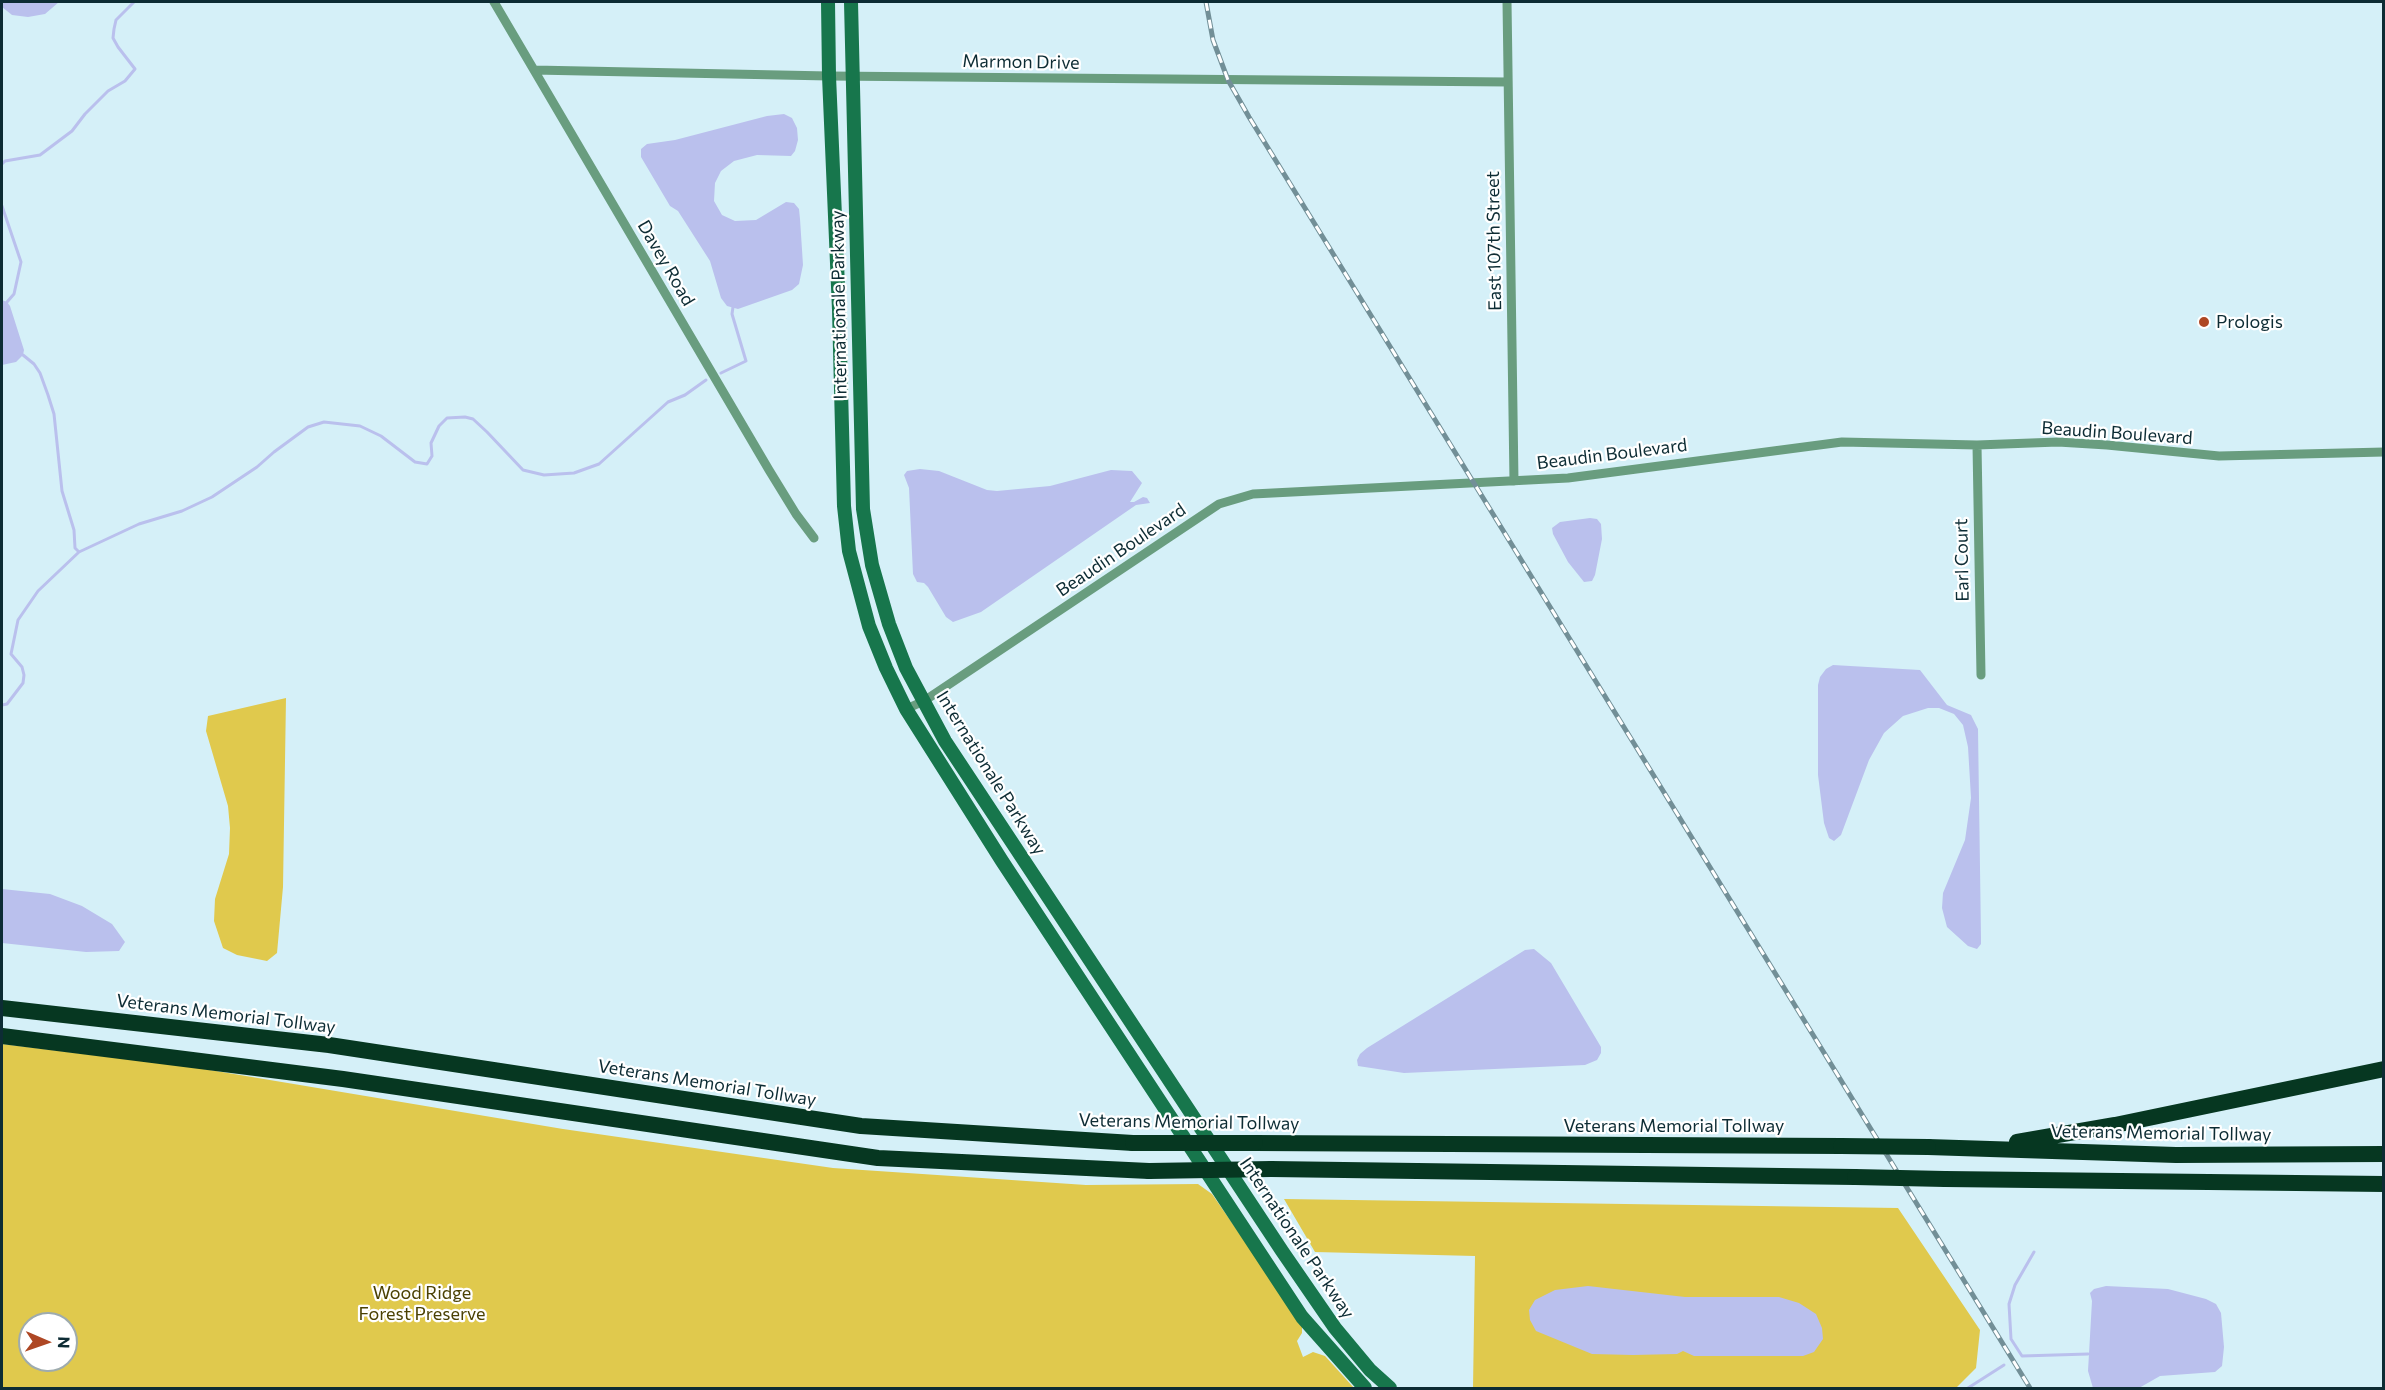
<!DOCTYPE html>
<style>
body{margin:0}
#map{position:relative;width:2385px;height:1390px;overflow:hidden;background:#d5f0f8;font-family:Commissioner,sans-serif}
canvas{display:block}
.frame{position:absolute;inset:0;border:3px solid #0d2c34;pointer-events:none}
.north{position:absolute;left:18px;top:1312px;width:60px;height:60px;box-sizing:border-box;background:#fff;border:2px solid #9eabae;border-radius:50%;rotate:92deg;font-size:16px;font-weight:700;line-height:24px;text-align:center;color:#0d2c34}
.north::after{content:'';display:block;margin:auto;width:21px;height:27px;background:#ae4724;clip-path:polygon(50% 0,100% 100%,50% 72%,0 100%)}
</style>
<div id="map">
<canvas width="2385" height="1390"></canvas>
<div class="frame"></div>
<div class="north">N</div>
</div>
<script>
const context = document.querySelector('canvas').getContext('2d');
context.lineJoin = 'round';
function paint(path, color) { context.fillStyle = color; context.fill(path, 'evenodd'); }
const shape = rows => new Path2D(rows.map(r => 'M' + r).join(''));
function strokePath(path, color, width, dash) { context.strokeStyle = color; context.lineWidth = width; context.lineCap = dash ? 'butt' : 'round'; context.setLineDash(dash || []); context.stroke(path); }
function write(font, color, halo, rows, align = 'center') {
  context.font = font + ' Commissioner,sans-serif'; context.lineWidth = 4.5; context.setLineDash([]); context.textBaseline = 'middle'; context.strokeStyle = halo; context.fillStyle = color; for (const [text, x, y, turn = 0] of rows) {
    context.save(); context.translate(x, y); context.rotate((+turn || 0) * Math.PI / 180); context.textAlign = isNaN(turn) ? turn : align; if (halo) context.strokeText(text, 0, 0); context.fillText(text, 0, 0); context.restore();
  }
}
paint(shape([
 [286,698,283,887,277,953,267,961,237,955,223,948,214,921,215,899,229,854,230,828,228,806,206,731,208,716],
 [2,1044,192,1067,563,1129,833,1168,1086,1185,1198,1184,1212,1194,1298,1318,1302,1326,1302,1333,1297,1341,1303,1357,1313,1352,1325,1356,1354,1388,2,1388],
 [30,1324,66,1324,66,1360,30,1360],
 [1284,1199,1898,1208,1980,1330,1976,1368,1956,1388,1473,1388,1475,1256,1315,1252]
]), '#e0c94d');
paint(shape([
 [2,2,59,2,45,14,28,17,12,15,2,7],
 [784,114,792,118,797,128,798,140,795,151,791,156,757,155,734,161,721,171,715,183,714,201,722,215,735,221,756,220,786,202,794,203,799,209,800,219,803,265,799,284,792,290,738,309,727,306,721,298,710,261,678,211,670,206,641,157,641,149,647,144,675,140,767,116],
 [2,300,7,302,10,306,24,350,23,355,16,362,2,365],
 [920,469,939,471,987,490,997,491,1050,486,1111,470,1132,471,1142,483,1130,502,1134,502,1143,497,1147,498,1150,503,1136,505,981,612,953,622,946,617,928,587,924,583,917,582,913,574,909,488,904,475,907,471],
 [1590,518,1597,519,1601,524,1602,539,1595,575,1592,581,1584,582,1568,562,1553,534,1552,528,1560,522],
 [1833,665,1920,670,1947,705,1971,715,1978,729,1981,938,1981,944,1977,949,1968,946,1947,927,1942,908,1943,893,1965,840,1971,798,1968,747,1963,725,1954,714,1939,708,1928,708,1903,716,1884,733,1869,760,1841,835,1834,841,1829,838,1824,823,1818,775,1818,685,1820,677,1826,669],
 [2,889,50,894,82,906,112,924,125,942,119,951,86,952,2,943],
 [1534,949,1551,963,1601,1047,1601,1053,1597,1060,1585,1065,1404,1073,1358,1066,1357,1060,1360,1054,1367,1048,1525,950],
 [1588,1286,1685,1297,1779,1297,1799,1303,1816,1314,1822,1328,1823,1339,1814,1352,1803,1356,1694,1356,1683,1351,1677,1354,1633,1355,1592,1354,1536,1331,1530,1320,1529,1310,1535,1300,1555,1290],
 [2106,1286,2168,1289,2206,1299,2216,1304,2221,1313,2224,1347,2222,1366,2215,1372,2160,1376,2139,1388,2093,1388,2088,1371,2092,1301,2090,1293,2094,1289]
]), '#bac0ed');
strokePath(shape([
 [2,164,5,161,40,155,72,131,85,114,108,91,125,81,135,69,118,47,113,38,114,29,116,20,134,2],
 [2,206,21,262,14,294,7,302],
 [23,355,34,364,40,373,48,395,54,414,62,491,74,530,75,548,79,552],
 [721,373,746,361,732,314,733,307],
 [2,705,7,704,23,683,24,675,22,667,11,654,18,620,38,591,79,552,139,524,182,511,212,497,257,467,274,452,308,427,324,422,360,426,381,436,415,462,427,464,432,456,431,443,439,426,447,418,465,417,473,419,487,432,523,470,544,475,574,473,599,464,668,402,685,395,706,380],
 [2034,1252,2015,1285,2009,1304,2011,1339,2022,1356,2088,1354],
 [1968,1388,2004,1365]
]), '#bac0ed', 3);
strokePath(shape([
 [494,2,769,470,796,514,814,538],
 [1507,2,1514,481],
 [534,70,829,76,1508,82],
 [1977,445,1981,675],
 [906,709,924,701,1219,504,1253,494,1568,478,1842,442,1977,445,2058,442,2107,445,2219,456,2384,452]
]), '#699d7f', 9);
strokePath(shape([
 [828,2,829,76,839,310,844,506,849,551,869,626,886,668,906,709,1002,861,1302,1317,1365,1388],
 [851,2,863,509,872,565,889,624,906,668,945,741,1282,1251,1335,1328,1370,1370,1390,1388]
]), '#17764c', 14);
strokePath(shape([
 [2,1008,329,1045,861,1126,1133,1143],
 [2,1036,343,1079,878,1158,1149,1171],
 [2017,1142,2115,1125,2384,1069],
 [1255,1143,1841,1146],
 [1928,1147,2176,1155,2384,1154],
 [1271,1169,1855,1177],
 [1945,1179,2384,1184]
]), '#063721', 16);
const rail = shape([
 [1206,2,1213,40,1228,80,1249,117,2030,1388]
]);
strokePath(rail, '#728f97', 5);
strokePath(rail, '#fff', 3, [9]);
strokePath(shape([
 [1133,1143,1255,1143],
 [1841,1146,1928,1147],
 [1149,1171,1271,1169],
 [1855,1177,1945,1179]
]), '#063721', 16);
for (const [x, y, r, color] of [
 [2204,322,6,"#ae4724"]
]) { const dot = new Path2D(); dot.arc(x, y, r, 0, 2 * Math.PI); context.fillStyle = color; context.fill(dot); strokePath(dot, '#fff', 2); }
write('18px', '#0d2c34', '#fff', [
 ["Marmon Drive",1021,62,1],
 ["East 107th Street",1494,241,-91],
 ["Davey Road",666,263,60],
 ["Internationale Parkway",839,305,-91],
 ["Beaudin Boulevard",2117,433,4],
 ["Beaudin Boulevard",1612,454,-7],
 ["Beaudin Boulevard",1121,550,-34],
 ["Earl Court",1962,560,-91],
 ["Internationale Parkway",991,773,58],
 ["Veterans Memorial Tollway",226,1014,7],
 ["Veterans Memorial Tollway",707,1083,9],
 ["Veterans Memorial Tollway",1189,1122,1],
 ["Veterans Memorial Tollway",1674,1126],
 ["Veterans Memorial Tollway",2161,1133,1],
 ["Internationale Parkway",1297,1238,56]
]);
write('18px', '#0d2c34', '#fff', [
 ["Prologis",2216,322]
], 'left');
write('18px', '#4b4103', '#fff', [
 ["Wood Ridge",422,1293],
 ["Forest Preserve",422,1314]
]);
</script>
